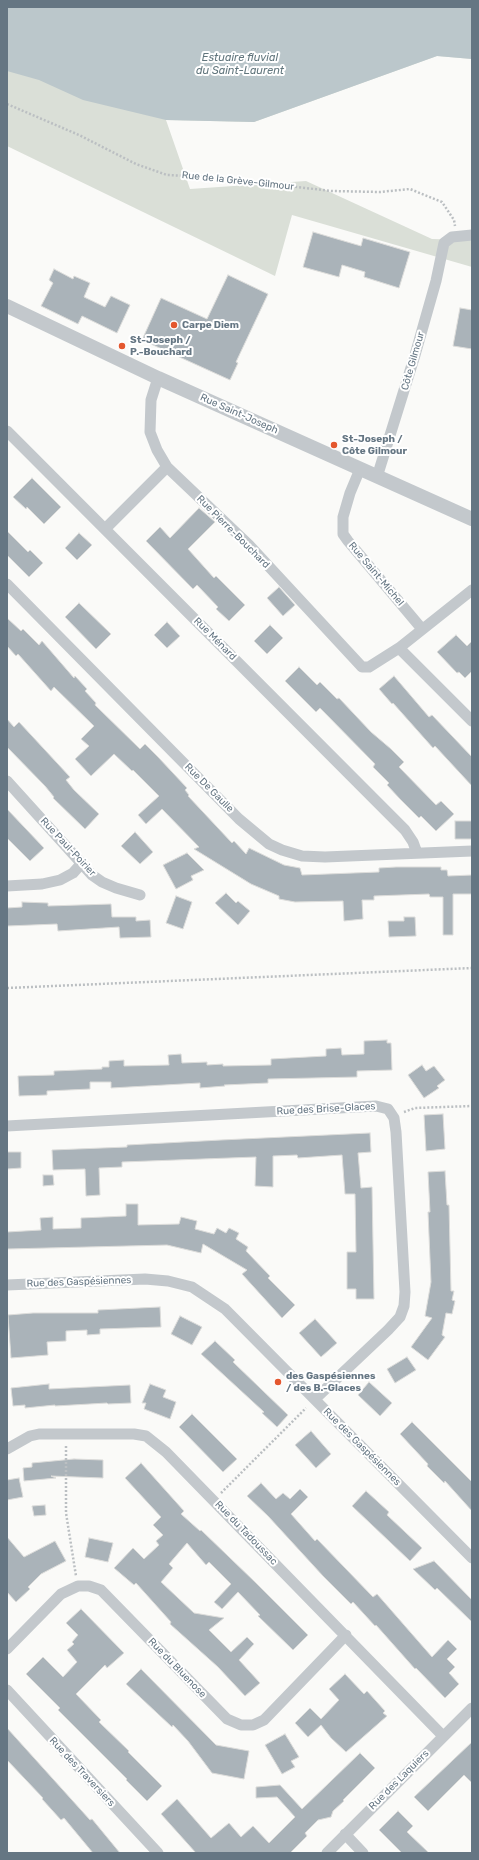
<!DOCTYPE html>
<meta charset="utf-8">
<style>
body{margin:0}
#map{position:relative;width:479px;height:1860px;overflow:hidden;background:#fafaf8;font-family:Rubik,sans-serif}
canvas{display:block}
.frame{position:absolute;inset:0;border:8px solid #657683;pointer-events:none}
</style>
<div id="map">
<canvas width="479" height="1860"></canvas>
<div class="frame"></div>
</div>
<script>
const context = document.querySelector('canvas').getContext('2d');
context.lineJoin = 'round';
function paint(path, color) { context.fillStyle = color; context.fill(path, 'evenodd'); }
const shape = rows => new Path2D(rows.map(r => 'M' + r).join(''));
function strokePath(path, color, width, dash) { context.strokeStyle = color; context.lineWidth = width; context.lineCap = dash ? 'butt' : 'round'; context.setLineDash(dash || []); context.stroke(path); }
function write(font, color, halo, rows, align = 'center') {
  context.font = font + ' Rubik,sans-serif'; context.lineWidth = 4; context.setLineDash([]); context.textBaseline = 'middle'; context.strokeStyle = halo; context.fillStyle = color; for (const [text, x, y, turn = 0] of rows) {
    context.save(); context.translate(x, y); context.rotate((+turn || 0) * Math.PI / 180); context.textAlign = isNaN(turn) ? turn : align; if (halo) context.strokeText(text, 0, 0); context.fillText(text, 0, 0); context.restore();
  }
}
paint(shape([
 [7,7,472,7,472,59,437,56,254,122,166,120,190,189,306,181,432,239,472,240,472,267,292,215,275,276,7,146]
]), '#dadfd7');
paint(shape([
 [7,7,472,7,472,59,437,56,254,122,166,120,83,100,39,80,7,71]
]), '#bbc7cb');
const building = shape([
 [313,232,361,246,363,238,410,252,399,288,364,277,365,272,342,265,339,277,303,267,313,232],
 [54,269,73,279,74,276,90,283,84,297,105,307,111,296,130,305,117,333,82,316,78,324,41,306,53,283,49,280,54,269],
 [228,275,268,294,236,362,238,363,230,380,142,340,161,298,207,319,228,275],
 [460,308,472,310,472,349,453,346,460,308],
 [32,478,61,507,44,524,27,507,26,509,13,497,32,478],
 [199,508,215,522,188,549,214,578,216,576,245,605,229,621,216,609,218,607,197,585,193,589,146,541,160,527,170,538,199,508],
 [7,531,28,552,30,550,43,563,29,577,7,555,7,531],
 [79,533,92,545,77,560,65,548,79,533],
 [279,587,295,605,283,616,267,598,279,587],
 [79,603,111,634,96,649,65,617,79,603],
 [7,618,21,631,23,629,39,645,42,641,74,678,75,676,87,689,85,691,96,703,95,705,140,749,145,744,158,757,187,788,185,790,189,795,188,796,232,843,234,841,246,854,249,848,284,865,300,868,302,875,379,872,379,868,396,867,441,867,441,870,447,870,448,876,472,875,472,894,453,894,453,935,443,935,443,897,430,897,429,894,374,896,374,900,362,900,363,919,344,921,343,901,295,902,279,899,279,896,251,884,194,849,199,847,162,809,146,824,138,815,159,796,133,770,132,771,114,754,91,776,75,759,89,746,81,739,94,726,54,687,51,691,18,654,16,656,7,646,7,618],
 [167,622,180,636,167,648,154,635,167,622],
 [270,625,283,638,267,654,254,641,270,625],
 [456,635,467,646,472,641,472,671,465,678,459,672,457,673,437,652,456,635],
 [299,667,317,685,320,682,337,699,339,698,371,732,391,749,404,762,399,767,436,805,441,801,454,814,436,831,421,816,419,818,400,799,387,785,389,783,373,767,375,764,320,708,316,712,285,681,299,667],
 [394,676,429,717,432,715,472,757,472,786,435,746,433,748,393,703,392,704,379,689,394,676],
 [7,719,14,727,19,722,70,777,66,780,74,790,99,814,85,829,53,798,54,797,45,786,7,747,7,719],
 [7,809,44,848,30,861,7,838,7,809],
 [455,821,472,821,472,839,455,839,455,821],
 [135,832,153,852,140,864,121,846,135,832],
 [187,853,204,870,191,876,193,880,176,889,163,865,187,853],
 [226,893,236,903,238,901,250,911,238,925,215,903,226,893],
 [176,896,192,902,183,929,166,923,176,896],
 [22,902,48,903,48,906,111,904,112,917,136,917,136,921,150,920,151,937,120,938,119,927,58,931,57,924,7,926,7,908,22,907,22,902],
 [404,917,415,917,416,936,389,937,388,921,404,921,404,917],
 [387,1040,387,1043,391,1043,392,1070,357,1071,357,1077,268,1079,268,1083,224,1085,225,1086,200,1088,200,1083,111,1088,111,1082,90,1082,90,1089,47,1091,47,1095,19,1096,18,1076,54,1075,54,1071,102,1069,102,1067,109,1067,109,1061,124,1060,124,1066,169,1065,168,1055,181,1054,182,1063,207,1062,207,1065,223,1064,223,1066,271,1065,271,1059,326,1056,326,1049,341,1048,342,1055,364,1054,364,1041,387,1040],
 [422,1065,426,1071,434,1066,445,1080,437,1086,439,1088,424,1098,408,1075,422,1065],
 [443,1114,445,1149,426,1151,424,1115,443,1114],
 [370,1133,371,1152,358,1153,361,1188,372,1187,374,1299,356,1299,356,1289,347,1289,347,1252,356,1252,355,1194,345,1194,342,1155,298,1158,297,1155,273,1156,273,1187,255,1186,256,1157,122,1162,122,1167,99,1168,100,1195,86,1196,85,1169,53,1170,52,1150,127,1147,127,1145,221,1140,370,1133],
 [7,1152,21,1152,21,1168,7,1169,7,1152],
 [445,1171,447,1205,449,1205,451,1291,454,1291,452,1300,455,1301,452,1314,446,1313,442,1335,445,1337,428,1360,411,1347,432,1318,425,1316,431,1282,428,1212,430,1212,428,1172,445,1171],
 [43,1175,53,1175,54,1185,43,1186,43,1175],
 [126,1204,138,1204,138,1225,179,1224,181,1217,197,1221,195,1229,214,1234,217,1228,226,1233,229,1228,239,1233,236,1239,248,1247,246,1251,270,1276,268,1278,295,1305,282,1318,242,1274,247,1270,203,1244,201,1253,167,1245,7,1249,7,1232,41,1230,40,1218,53,1217,53,1229,81,1228,81,1218,126,1216,126,1204],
 [160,1307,161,1327,100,1329,100,1334,87,1335,87,1330,66,1331,66,1341,47,1342,48,1355,11,1358,8,1315,33,1313,98,1313,98,1310,160,1307],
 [180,1316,202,1327,192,1345,171,1334,180,1316],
 [315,1319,337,1343,321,1357,299,1333,315,1319],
 [215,1341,235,1360,233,1362,288,1415,277,1427,262,1413,264,1412,201,1354,215,1341],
 [407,1357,416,1370,395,1383,387,1369,407,1357],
 [369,1382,392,1403,380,1416,358,1395,369,1382],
 [49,1384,49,1389,130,1385,131,1403,108,1404,107,1403,55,1406,55,1405,25,1408,25,1405,13,1406,11,1388,49,1384],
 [150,1384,166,1390,163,1397,176,1402,170,1419,144,1409,146,1403,142,1403,150,1384],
 [192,1414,237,1459,223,1472,179,1427,192,1414],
 [412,1422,472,1482,472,1511,445,1481,444,1483,427,1466,428,1464,400,1434,412,1422],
 [311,1431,331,1454,316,1468,295,1445,311,1431],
 [74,1459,103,1460,103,1478,51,1476,56,1478,24,1481,23,1468,32,1467,32,1463,74,1459],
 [141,1463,184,1511,181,1514,200,1531,201,1530,256,1583,308,1635,293,1650,258,1616,260,1615,238,1592,222,1609,214,1602,231,1584,209,1562,206,1565,187,1543,169,1564,173,1568,161,1582,194,1613,224,1618,209,1630,231,1652,247,1637,254,1644,239,1660,260,1683,245,1696,218,1667,170,1624,171,1622,136,1583,134,1585,114,1568,133,1548,144,1559,159,1545,156,1541,163,1535,153,1525,161,1517,125,1478,141,1463],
 [19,1478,23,1497,7,1500,7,1480,19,1478],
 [261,1483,276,1499,283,1493,290,1499,300,1489,308,1497,291,1514,315,1541,317,1539,373,1597,377,1594,432,1657,448,1640,457,1649,447,1659,455,1667,449,1673,459,1684,445,1698,416,1668,415,1669,376,1625,375,1626,353,1602,351,1604,323,1576,268,1516,247,1496,261,1483],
 [366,1491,389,1512,387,1515,422,1548,410,1561,352,1506,366,1491],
 [45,1505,46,1515,34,1516,32,1506,45,1505],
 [7,1537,24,1557,55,1541,66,1561,41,1574,28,1587,30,1589,16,1602,7,1592,7,1537],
 [89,1538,113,1543,108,1562,85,1557,89,1538],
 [434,1561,472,1600,472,1622,437,1588,435,1590,413,1569,434,1561],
 [81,1609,124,1653,107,1668,105,1665,76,1694,101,1720,99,1722,129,1751,128,1752,162,1786,147,1801,126,1780,127,1779,58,1710,60,1708,26,1674,43,1657,63,1677,77,1662,67,1650,74,1644,72,1642,78,1635,66,1623,81,1609],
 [141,1669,216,1745,249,1751,244,1779,212,1773,188,1741,173,1725,172,1727,126,1684,141,1669],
 [345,1674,364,1694,367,1691,385,1711,383,1713,387,1716,346,1752,331,1738,321,1725,308,1737,295,1723,310,1708,321,1719,339,1700,329,1689,345,1674],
 [7,1728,90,1820,92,1819,120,1853,93,1853,64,1818,61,1820,42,1799,43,1798,7,1760,7,1728],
 [285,1734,299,1757,291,1761,295,1767,282,1774,265,1745,285,1734],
 [472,1742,472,1783,464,1775,428,1811,414,1797,472,1742],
 [360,1753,375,1768,343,1800,344,1801,333,1811,331,1817,318,1820,305,1833,307,1836,290,1853,196,1853,161,1814,177,1799,211,1838,229,1823,241,1837,253,1826,269,1843,295,1817,277,1797,256,1798,256,1787,280,1785,302,1809,360,1753],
 [398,1811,413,1826,407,1832,429,1853,402,1853,379,1830,398,1811]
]);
paint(building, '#aab3b9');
strokePath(building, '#dcdcda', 1);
strokePath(shape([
 [7,104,79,135,136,164,167,175,213,177,331,191,380,192,410,189,442,202,454,220,455,226],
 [7,988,472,968],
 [404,1112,415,1108,472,1106],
 [66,1446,66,1513,76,1576],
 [221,1493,306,1408]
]), '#bbbfc2', 2.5, [2, 2]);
strokePath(shape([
 [158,378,151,400,150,432,157,450,167,467,249,545,362,667,369,667,399,648,472,590],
 [7,431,405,830,413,842,417,853],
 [360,469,350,493,343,517,343,534,348,541,422,629],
 [377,477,415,355,436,281,444,243,452,237,472,235],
 [105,529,167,467],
 [7,584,239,819,269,844,282,850,302,856,325,857,472,851],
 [399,648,472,721],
 [7,781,92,875,102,882,116,888,140,895],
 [7,886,42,884,60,880,73,873,82,863],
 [7,1126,376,1106,388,1109,394,1118,396,1132,405,1292,404,1306,400,1317,388,1330,315,1399],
 [7,1285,145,1279,168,1281,192,1287,225,1309,472,1558],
 [7,1449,30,1436,39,1434,134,1434,146,1436,166,1452,443,1736],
 [7,1649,61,1594,78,1586,89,1586,101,1590,227,1719,241,1725,253,1725,264,1720,346,1635],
 [7,1690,158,1853],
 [345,1834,363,1853],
 [327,1853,472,1708]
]), '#c3c8cc', 11);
strokePath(shape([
 [7,306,158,378,472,519]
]), '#c3c8cc', 14);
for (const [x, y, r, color] of [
 [174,325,4,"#e4572e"],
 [122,346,4,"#e4572e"],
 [334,445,4,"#e4572e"],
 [278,1382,4,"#e4572e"]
]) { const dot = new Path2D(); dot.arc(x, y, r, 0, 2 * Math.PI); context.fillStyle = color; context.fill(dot); strokePath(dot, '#fff', 1.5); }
write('10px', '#657683', '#fff', [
 ["Rue de la Grève-Gilmour",238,181,6],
 ["Côte Gilmour",413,361,-74],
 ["Rue Saint-Joseph",239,414,24],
 ["Rue Pierre-Bouchard",233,532,45],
 ["Rue Saint-Michel",376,574,50],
 ["Rue Ménard",215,639,45],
 ["Rue De Gaulle",209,788,45],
 ["Rue Paul-Poirier",68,847,47],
 ["Rue des Brise-Glaces",326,1109,-3],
 ["Rue des Gaspésiennes",79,1282,-2],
 ["Rue des Gaspésiennes",362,1447,45],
 ["Rue du Tadoussac",246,1533,46],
 ["Rue du Bluenose",177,1668,46],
 ["Rue des Traversiers",82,1772,47],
 ["Rue des Laquiers",399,1780,-45]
]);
write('bold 10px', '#657683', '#fff', [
 ["Carpe Diem",182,325],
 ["St-Joseph /",130,340],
 ["P.-Bouchard",130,352],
 ["St-Joseph /",342,439],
 ["Côte Gilmour",342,451],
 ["des Gaspésiennes",286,1376],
 ["/ des B.-Glaces",286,1388]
], 'left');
write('italic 11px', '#60757c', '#fff', [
 ["Estuaire fluvial",240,58],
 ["du Saint-Laurent",240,71]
]);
</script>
